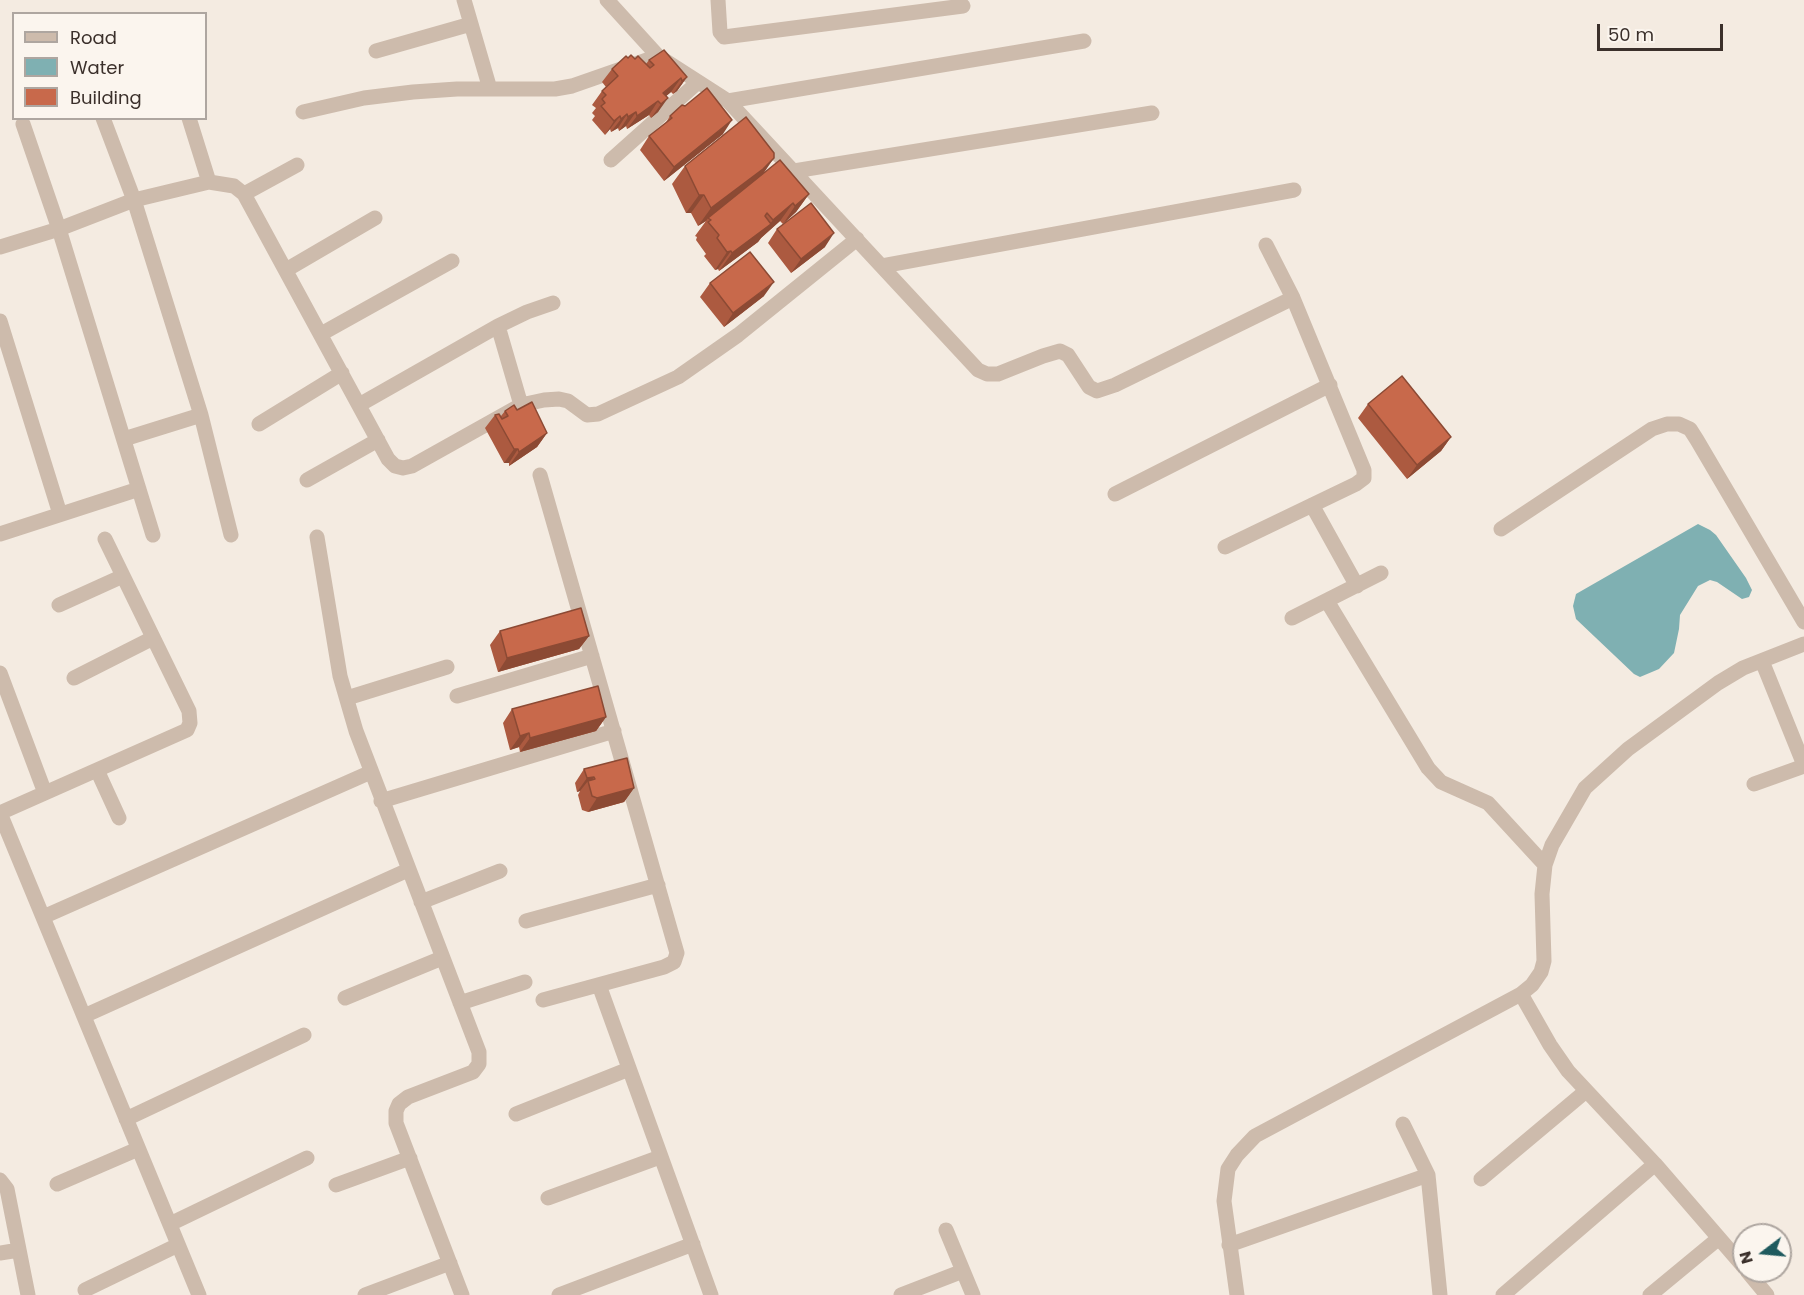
<!DOCTYPE html>
<style>
body{margin:0}
#map{position:relative;width:1804px;height:1295px;overflow:hidden;background:#f4ebe1;font-family:Poppins,sans-serif}
canvas{display:block}
.legend{position:absolute;left:12px;top:12px;width:195px;height:108px;box-sizing:border-box;background:#fbf5ee;border:2px solid #aea6a0;margin:0;padding:8px 10px;list-style:none;font-size:18px;color:#3b302b}
.legend li{display:flex;align-items:center;gap:12px;height:30px}
.legend b{width:30px;border:2px solid #aea6a0}
.north{position:absolute;left:1732px;top:1223px;width:60px;height:60px;box-sizing:border-box;background:#fbf5ee;border:2px solid #aea6a0;border-radius:50%;rotate:254deg;font-size:16px;font-weight:700;line-height:24px;text-align:center;color:#3b302b}
.north::after{content:'';display:block;margin:auto;width:21px;height:27px;background:#1f5a5e;clip-path:polygon(50% 0,100% 100%,50% 72%,0 100%)}
.scale{position:absolute;left:1597px;top:24px;width:126px;height:27px;box-sizing:border-box;border:3px solid #3b302b;border-top:0;padding-left:8px;font-size:18px;line-height:21px;white-space:nowrap;color:#3b302b;-webkit-text-stroke:4px #fbf5ee;paint-order:stroke}
</style>
<div id="map">
<canvas width="1804" height="1295"></canvas>
<ul class="legend">
<li><b style="height:8px;background:#cdbbac"></b>Road</li>
<li><b style="height:16px;background:#7fb0b2"></b>Water</li>
<li><b style="height:16px;background:#c8694b"></b>Building</li>
</ul>
<div class="north">N</div>
<div class="scale">50 m</div>
</div>
<script>
const context = document.querySelector('canvas').getContext('2d');
context.lineJoin = 'round';
function paint(path, color) { context.fillStyle = color; context.fill(path, 'evenodd'); }
const shape = rows => new Path2D(rows.map(r => 'M' + r).join(''));
function strokePath(path, color, width, dash) { context.strokeStyle = color; context.lineWidth = width; context.lineCap = dash ? 'butt' : 'round'; context.setLineDash(dash || []); context.stroke(path); }
paint(shape([
 [1698,524,1710,530,1716,535,1746,578,1752,590,1749,597,1742,599,1717,582,1710,580,1698,586,1680,615,1679,629,1674,653,1659,669,1640,677,1634,674,1576,619,1573,606,1576,594]
]), '#7fb0b2');
strokePath(shape([
 [464,0,490,89],
 [607,0,658,56,728,101,978,370,987,374,998,374,1043,356,1060,351,1068,355,1089,387,1097,391,1115,385,1293,298],
 [718,0,720,32,724,37,963,6],
 [376,51,471,24],
 [728,101,1084,41],
 [303,112,364,98,413,92,457,89,555,89,572,86,658,56],
 [103,118,134,200,201,415,231,535],
 [189,118,209,182],
 [23,124,59,229,153,535],
 [611,160,697,83],
 [794,171,1152,113],
 [244,194,297,165],
 [0,247,59,229,134,200,209,182,234,186,244,194,388,459,395,466,403,468,412,466,521,405,544,400,559,399,568,401,587,415,598,414,678,377,738,335,857,239],
 [882,266,1294,190],
 [286,270,375,218],
 [0,321,60,514],
 [498,326,521,405],
 [321,334,452,261],
 [359,405,498,326,527,312,553,303],
 [259,424,342,373],
 [124,439,201,415],
 [540,475,677,953,674,962,664,967,543,1000],
 [307,480,378,440],
 [1115,494,1330,385],
 [1312,505,1357,586],
 [1501,529,1652,429,1667,424,1679,424,1690,429,1697,440,1804,622],
 [0,534,139,489],
 [317,537,340,676,356,731,479,1052,479,1064,473,1072,408,1097,399,1104,396,1111,396,1123,462,1295],
 [1225,547,1356,484,1364,478,1364,470,1293,298,1266,245],
 [1327,601,1428,768,1441,782,1488,803,1545,865],
 [59,605,123,576],
 [1292,618,1381,573],
 [1762,661,1804,765],
 [0,673,45,793],
 [74,678,153,638],
 [457,696,592,656],
 [347,698,447,667],
 [97,770,119,818],
 [1754,784,1804,766],
 [381,801,614,731],
 [0,813,199,1295],
 [0,813,187,730,190,723,189,711,105,539],
 [421,902,500,871],
 [43,917,371,772],
 [526,921,658,885],
 [599,985,711,1295],
 [1521,994,1550,1045,1568,1071,1655,1164,1744,1267],
 [345,998,442,958],
 [460,1003,525,982],
 [84,1016,408,870],
 [516,1114,629,1069],
 [126,1119,304,1035],
 [1403,1124,1428,1175,1440,1295],
 [1481,1179,1586,1091],
 [0,1180,7,1189,28,1295],
 [57,1184,138,1149],
 [336,1185,410,1158],
 [548,1198,660,1157],
 [170,1224,307,1158],
 [946,1230,973,1295],
 [1229,1245,1428,1175],
 [0,1253,19,1250],
 [1747,1271,1767,1295],
 [85,1290,178,1245],
 [365,1295,450,1263],
 [559,1295,693,1244],
 [901,1295,963,1271],
 [1237,1295,1224,1201,1228,1169,1237,1155,1255,1136,1521,994,1532,985,1541,972,1544,961,1542,894,1545,865,1552,845,1585,788,1628,749,1718,683,1743,668,1804,644],
 [1503,1295,1655,1164],
 [1650,1295,1719,1238]
]), '#cdbbac', 15);
paint(shape([
 [628,58,635,59,646,64,649,60,687,77,677,91,673,94,671,92,666,96,658,112,651,118,649,115,627,129,626,126,619,131,618,128,611,132,610,129,605,135,592,120,595,116,592,113,596,108,592,105,602,91,606,87,602,82,612,69],
 [670,116,723,134,664,181,640,150,649,136,665,124],
 [685,166,763,174,809,194,796,212,783,224,780,221,761,238,758,242,719,271,718,269,715,270,704,256,706,254,696,240,697,237,695,236,706,221,698,226,691,213,686,213,672,184],
 [777,229,825,247,791,273,768,243],
 [710,283,764,296,724,327,700,297],
 [1368,404,1451,437,1441,451,1407,479,1358,418],
 [517,410,547,433,537,447,509,466,509,463,504,463,485,428,495,415,501,416,505,411],
 [500,631,589,636,579,649,498,672,490,645],
 [512,709,606,717,596,731,520,752,519,747,510,750,503,723],
 [584,769,634,788,624,802,588,812,582,810,578,795,580,791,577,792,575,783]
]), '#ac5a40');
paint(shape([
 [687,77,677,91,673,94,682,81],
 [681,78,671,92,659,102,658,101,649,115,627,129,637,116],
 [668,98,658,112,651,118,661,104],
 [636,112,626,126,619,131,628,117],
 [627,114,618,128,611,132,621,119],
 [620,116,610,129,605,135,614,121],
 [732,120,723,134,664,181,674,167],
 [774,158,761,177,708,218,706,221,698,226,711,208],
 [809,194,796,212,783,224,795,206],
 [699,195,704,195,691,213,686,213],
 [793,203,780,221,761,238,758,242,719,271,732,253,770,224,773,220],
 [834,233,825,247,791,273,801,259],
 [731,251,718,269,715,270,727,252],
 [774,282,764,296,724,327,733,313],
 [547,433,537,447,509,466,519,452],
 [1451,437,1441,451,1407,479,1417,465],
 [514,449,518,449,509,463,504,463],
 [589,636,579,649,498,672,507,658],
 [606,717,596,731,520,752,530,738],
 [529,733,519,747,510,750,520,736],
 [594,777,589,784,588,781,580,791,577,792,587,778],
 [634,788,624,802,588,812,597,798]
]), '#8c4a34');
const building = shape([
 [664,50,687,77,682,81,681,78,663,93,668,98,661,104,658,101,637,116,636,112,628,117,627,114,621,119,620,116,614,121,601,106,605,103,602,99,606,95,602,91,618,76,612,69,626,56,628,58,631,55,635,59,638,56,650,68,654,65,649,60,664,50],
 [707,88,732,120,674,167,649,136,672,118,670,116,682,105,685,106,707,88],
 [746,117,774,153,774,158,763,169,711,208,704,195,699,195,685,166,746,117],
 [780,160,809,194,795,206,793,203,773,220,767,213,765,216,771,224,732,253,731,251,727,252,717,238,719,235,708,222,711,220,708,218,780,160],
 [811,203,834,233,801,259,777,229,811,203],
 [750,252,774,282,733,313,710,283,750,252],
 [1402,376,1451,437,1417,465,1368,404,1402,376],
 [532,402,547,433,519,452,518,449,514,449,495,415,499,414,502,419,508,416,505,411,514,405,517,410,532,402],
 [581,608,589,636,507,658,500,631,581,608],
 [598,686,606,717,530,738,529,733,520,736,512,709,598,686],
 [627,758,634,788,597,798,592,796,588,781,595,779,594,777,587,778,584,769,627,758]
]);
paint(building, '#c8694b');
strokePath(building, '#8c4a34', 1.5);
</script>
